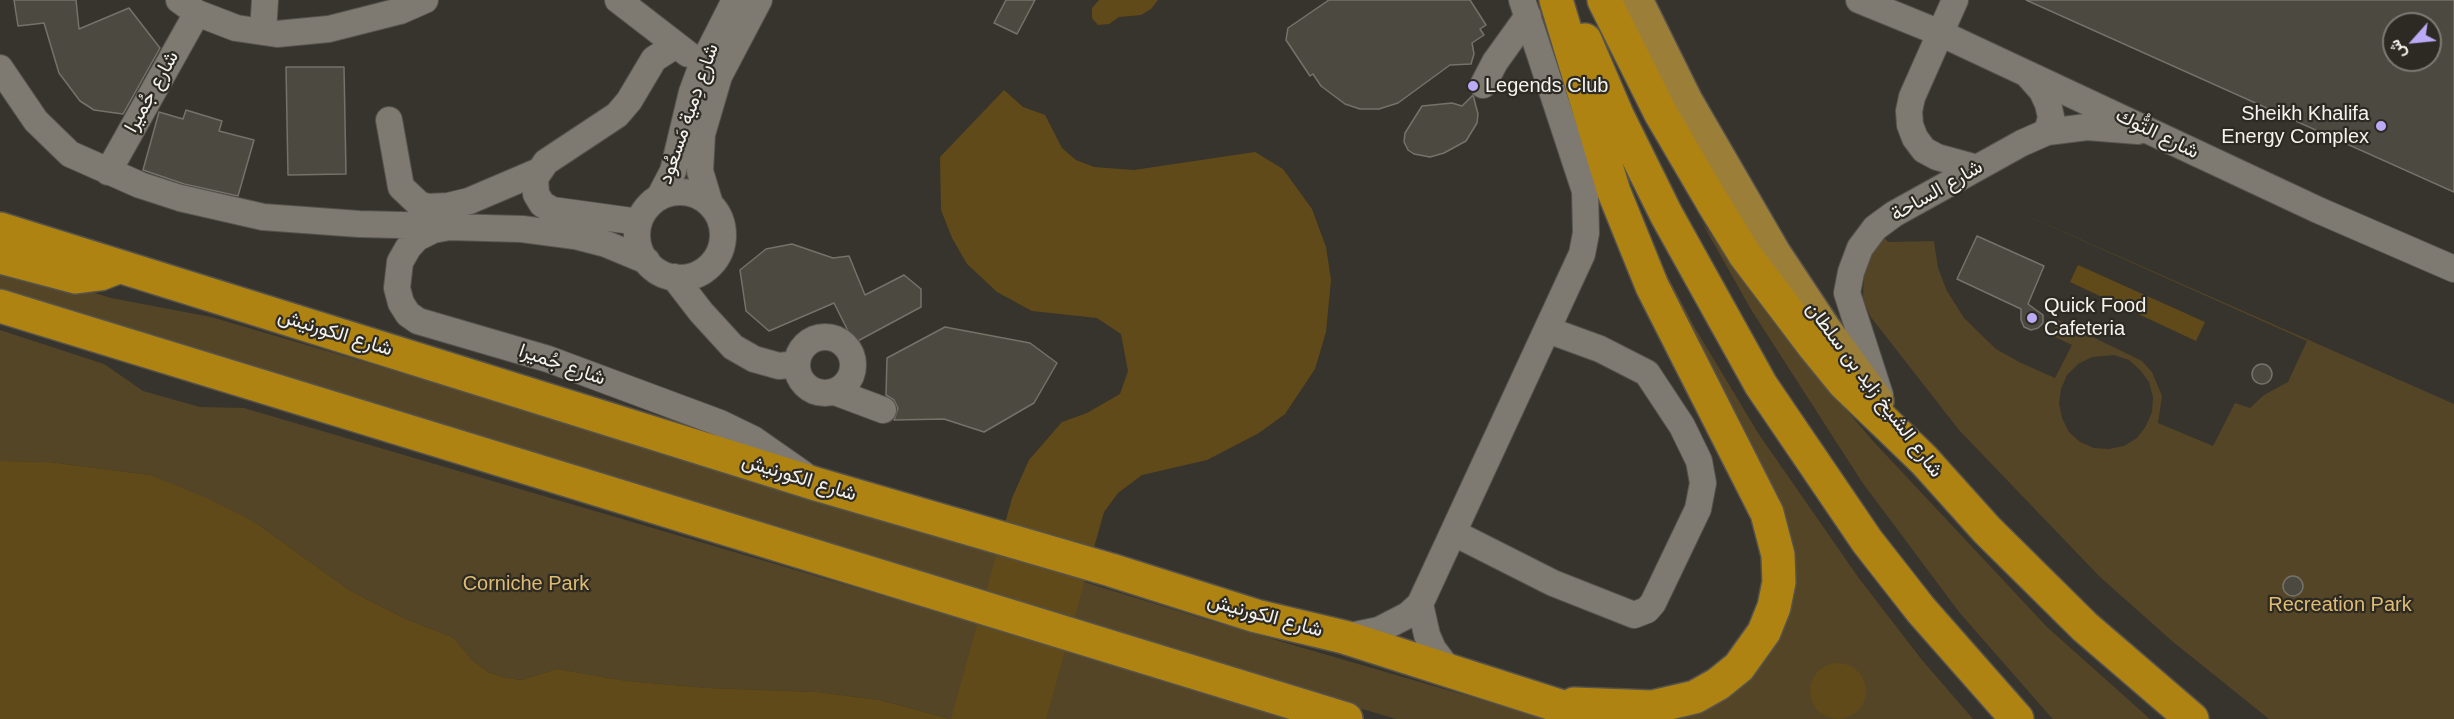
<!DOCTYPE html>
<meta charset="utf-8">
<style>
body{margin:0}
#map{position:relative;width:2454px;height:719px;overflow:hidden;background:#37342d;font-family:Arial,Vazirmatn,sans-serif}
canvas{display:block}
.north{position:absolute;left:2382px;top:12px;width:60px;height:60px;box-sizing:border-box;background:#2d2a23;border:2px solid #7d7a74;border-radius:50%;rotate:243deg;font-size:16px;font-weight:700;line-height:24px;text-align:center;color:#f4f2ee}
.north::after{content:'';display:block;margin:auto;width:21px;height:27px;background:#bbaaf6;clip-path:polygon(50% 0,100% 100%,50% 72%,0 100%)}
</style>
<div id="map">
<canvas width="2454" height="719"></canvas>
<div class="north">ش</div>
</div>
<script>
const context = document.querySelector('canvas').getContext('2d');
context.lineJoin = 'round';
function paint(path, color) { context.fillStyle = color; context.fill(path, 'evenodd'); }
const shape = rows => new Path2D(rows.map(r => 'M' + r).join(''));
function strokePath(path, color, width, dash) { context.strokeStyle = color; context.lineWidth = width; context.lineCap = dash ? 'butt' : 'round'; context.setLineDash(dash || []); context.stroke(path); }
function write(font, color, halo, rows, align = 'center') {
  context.font = font + ' Arial,Vazirmatn,sans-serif'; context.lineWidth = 4.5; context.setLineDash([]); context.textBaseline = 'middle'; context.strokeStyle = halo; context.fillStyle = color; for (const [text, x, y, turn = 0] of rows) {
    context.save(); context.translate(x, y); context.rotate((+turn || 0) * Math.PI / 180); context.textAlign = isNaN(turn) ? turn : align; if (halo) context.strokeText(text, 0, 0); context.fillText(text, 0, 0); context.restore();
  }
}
paint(shape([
 [1996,202,2454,404,2454,719,2269,719,2172,641,2100,577,1959,430,1870,316,1863,298,1864,270,1867,258,1884,237,1888,242,1934,241,1938,268,1947,291,1964,318,1996,349,2021,363,2055,378,2072,345,2051,335,2058,320,2142,361,2152,372,2162,396,2158,423,2213,446,2235,403,2250,408,2264,395,2288,382,2307,341],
 [2114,355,2129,360,2140,370,2149,382,2153,397,2152,412,2146,426,2137,438,2124,446,2109,449,2094,448,2080,442,2069,432,2062,418,2059,403,2061,389,2067,375,2078,364,2092,357],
 [1635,214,1695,328,1758,433,1858,577,1922,660,1973,719,1647,719,1677,717,1788,587],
 [1701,221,1796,351,1873,441,2047,627,2150,719,2053,719,2050,716,1959,612,1862,482,1752,311],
 [0,264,111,298,211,317,491,399,1214,622,1547,719,1396,719,1295,689,0,296],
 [0,330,104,364,143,391,200,407,244,408,1303,719,950,719,880,700,817,692,708,688,627,681,557,669,521,680,503,677,488,672,472,660,454,638,406,619,349,590,256,523,150,475,49,462,0,461]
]), '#544526');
paint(shape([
 [1099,0,1158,0,1151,9,1141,15,1119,17,1109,24,1098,25,1092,18,1092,8],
 [1004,90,1023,107,1045,115,1062,148,1076,160,1094,167,1134,170,1255,152,1283,169,1312,209,1326,247,1331,280,1326,332,1315,369,1285,414,1259,433,1207,460,1142,475,1118,493,1104,512,1046,719,951,719,1012,498,1029,460,1062,422,1087,413,1120,394,1128,371,1121,334,1097,318,1032,311,997,292,967,264,952,238,941,210,940,157],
 [2078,265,2205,322,2196,341,2070,282],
 [0,461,49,462,150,475,209,499,256,523,349,590,406,619,454,638,472,660,488,672,503,677,521,680,557,669,627,681,708,688,817,692,880,700,950,719,0,719],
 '1810 691a28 28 0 1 1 56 0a28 28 0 1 1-56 0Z'
]), '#604a19');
const building = shape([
 [14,0,76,0,79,29,129,8,160,48,123,114,94,110,80,101,59,73,44,23,18,26,14,0],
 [1006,0,1035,0,1017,34,994,23,1006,0],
 [1329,0,1470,0,1486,25,1480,29,1484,35,1472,43,1474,54,1471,64,1450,65,1398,103,1379,109,1360,109,1345,104,1321,86,1313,74,1310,76,1286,40,1288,28,1329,0],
 [2026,0,2454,0,2454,192,2026,0],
 [2394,24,2430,24,2430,60,2394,60,2394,24],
 [286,67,344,67,346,174,288,175,286,67],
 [1473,95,1478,114,1477,123,1466,141,1444,153,1430,157,1414,154,1408,150,1404,142,1405,133,1422,106,1452,103,1462,106,1473,95],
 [186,110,222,121,219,131,254,140,238,196,184,184,143,170,159,112,183,119,186,110],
 [1977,236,2044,266,2028,304,2043,315,2043,323,2038,328,2031,330,2024,327,2021,320,2021,309,1957,279,1977,236],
 [792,244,833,258,849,256,865,295,904,275,921,289,921,307,854,343,834,303,769,331,746,311,740,270,766,249,792,244],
 [945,327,1030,343,1057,363,1034,403,984,432,944,419,894,420,898,408,894,400,886,395,887,358,945,327],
 '2252 374a10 10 0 1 1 20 0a10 10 0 1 1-20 0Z',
 '2283 586a10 10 0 1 1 20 0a10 10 0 1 1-20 0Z'
]);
paint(building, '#4c4941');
strokePath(building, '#76726a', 1.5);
const minor = shape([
 [179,0,197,13,236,28,277,34,329,29,400,11,425,0],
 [618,0,688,54],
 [1859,0,1940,33,2318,210,2454,269],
 [1955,0,1912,97,1909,111,1910,125,1915,138,1924,150,1937,157,1977,168],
 [263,32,265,0],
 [0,68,36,121,70,154,140,185,180,198,263,217,359,224,439,226],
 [2027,74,2042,91,2048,104,2051,117,2047,132],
 [1483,85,1495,62,1528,16],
 [389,120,401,187,419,204,427,207,448,206,469,201,537,172],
 [108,172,197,13],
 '637 235a43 43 0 1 1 86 0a43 43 0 1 1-86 0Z',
 [660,196,673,171,692,92,702,65,735,0],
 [710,204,700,171,702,134,719,76,759,0],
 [639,222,552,210,542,204,536,194,535,178,546,162,617,115,629,101,654,59,676,45],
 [647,261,606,244,575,236,522,229,449,227,433,230,417,238,408,248,400,262,397,288,401,303,408,314,418,321,548,359,720,423,753,439,803,474],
 [674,277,701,312,733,347,754,359,779,366,797,364],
 '797 365a28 28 0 1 1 56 0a28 28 0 1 1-56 0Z',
 [835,392,883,410],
 [1880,395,1847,293,1851,272,1860,248,1875,228,1894,214,2022,143,2047,132,2087,127,2138,131],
 [1454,533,1553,583,1634,615,1647,610,1653,603,1698,509,1703,483,1699,461,1682,426,1647,373,1600,349,1548,330],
 [1420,604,1427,635,1433,649,1452,674],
 [1345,637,1379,630,1408,615,1420,604,1582,254,1586,233,1585,191,1522,0]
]);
const major = shape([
 [1636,0,1686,101,1774,253,1825,330,1877,401]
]);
const highway = shape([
 [1556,0,1614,192,1652,286,1767,513,1778,555,1779,582,1774,607,1764,632,1739,667,1718,684,1695,697,1652,707,1574,704],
 [1604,0,1661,114,1713,203,1745,255,1813,345,1844,383,1924,460,1987,530,2085,627,2192,719],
 [1585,40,1617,115,1666,214,1761,385,1867,541,1921,610,2017,719],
 [0,229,816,484,1111,570,1256,616,1344,637,1600,719],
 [0,257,76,277,100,274,118,267],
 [0,306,1346,719]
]);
strokePath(minor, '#56534d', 28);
strokePath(major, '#56534d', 36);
strokePath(highway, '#56534d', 36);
strokePath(minor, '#7e7a72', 26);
strokePath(major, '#9b7f38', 33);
strokePath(highway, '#af8311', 33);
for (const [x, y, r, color] of [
 [1473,86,6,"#bbaaf6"],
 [2381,126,6,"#bbaaf6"],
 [2032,318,6,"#bbaaf6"]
]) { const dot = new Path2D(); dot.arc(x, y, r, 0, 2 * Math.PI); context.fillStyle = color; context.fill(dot); strokePath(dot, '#2d2a23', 2); }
write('20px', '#f4f2ee', '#2d2a23', [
 ["Legends Club",1485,86],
 ["Sheikh Khalifa",2369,114,"right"],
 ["Energy Complex",2369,137,"right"],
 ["Quick Food",2044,306],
 ["Cafeteria",2044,329]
], 'left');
write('20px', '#f4f2ee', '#2d2a23', [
 ["شارع جُميرا",152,92,-61],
 ["شارع دِمية مَسعُود",689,114,-71],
 ["شارع التُّوك",2157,134,26],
 ["شارع الساحة",1937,191,-30],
 ["شارع الكورنيش",335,333,17],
 ["شارع جُميرا",562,365,19],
 ["شارع الشيخ زايد بن سلطان",1874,390,53],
 ["شارع الكورنيش",799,478,17],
 ["شارع الكورنيش",1265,616,15]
]);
write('20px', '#e0bc72', '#2d2a23', [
 ["Corniche Park",526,584],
 ["Recreation Park",2340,605]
]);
</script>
